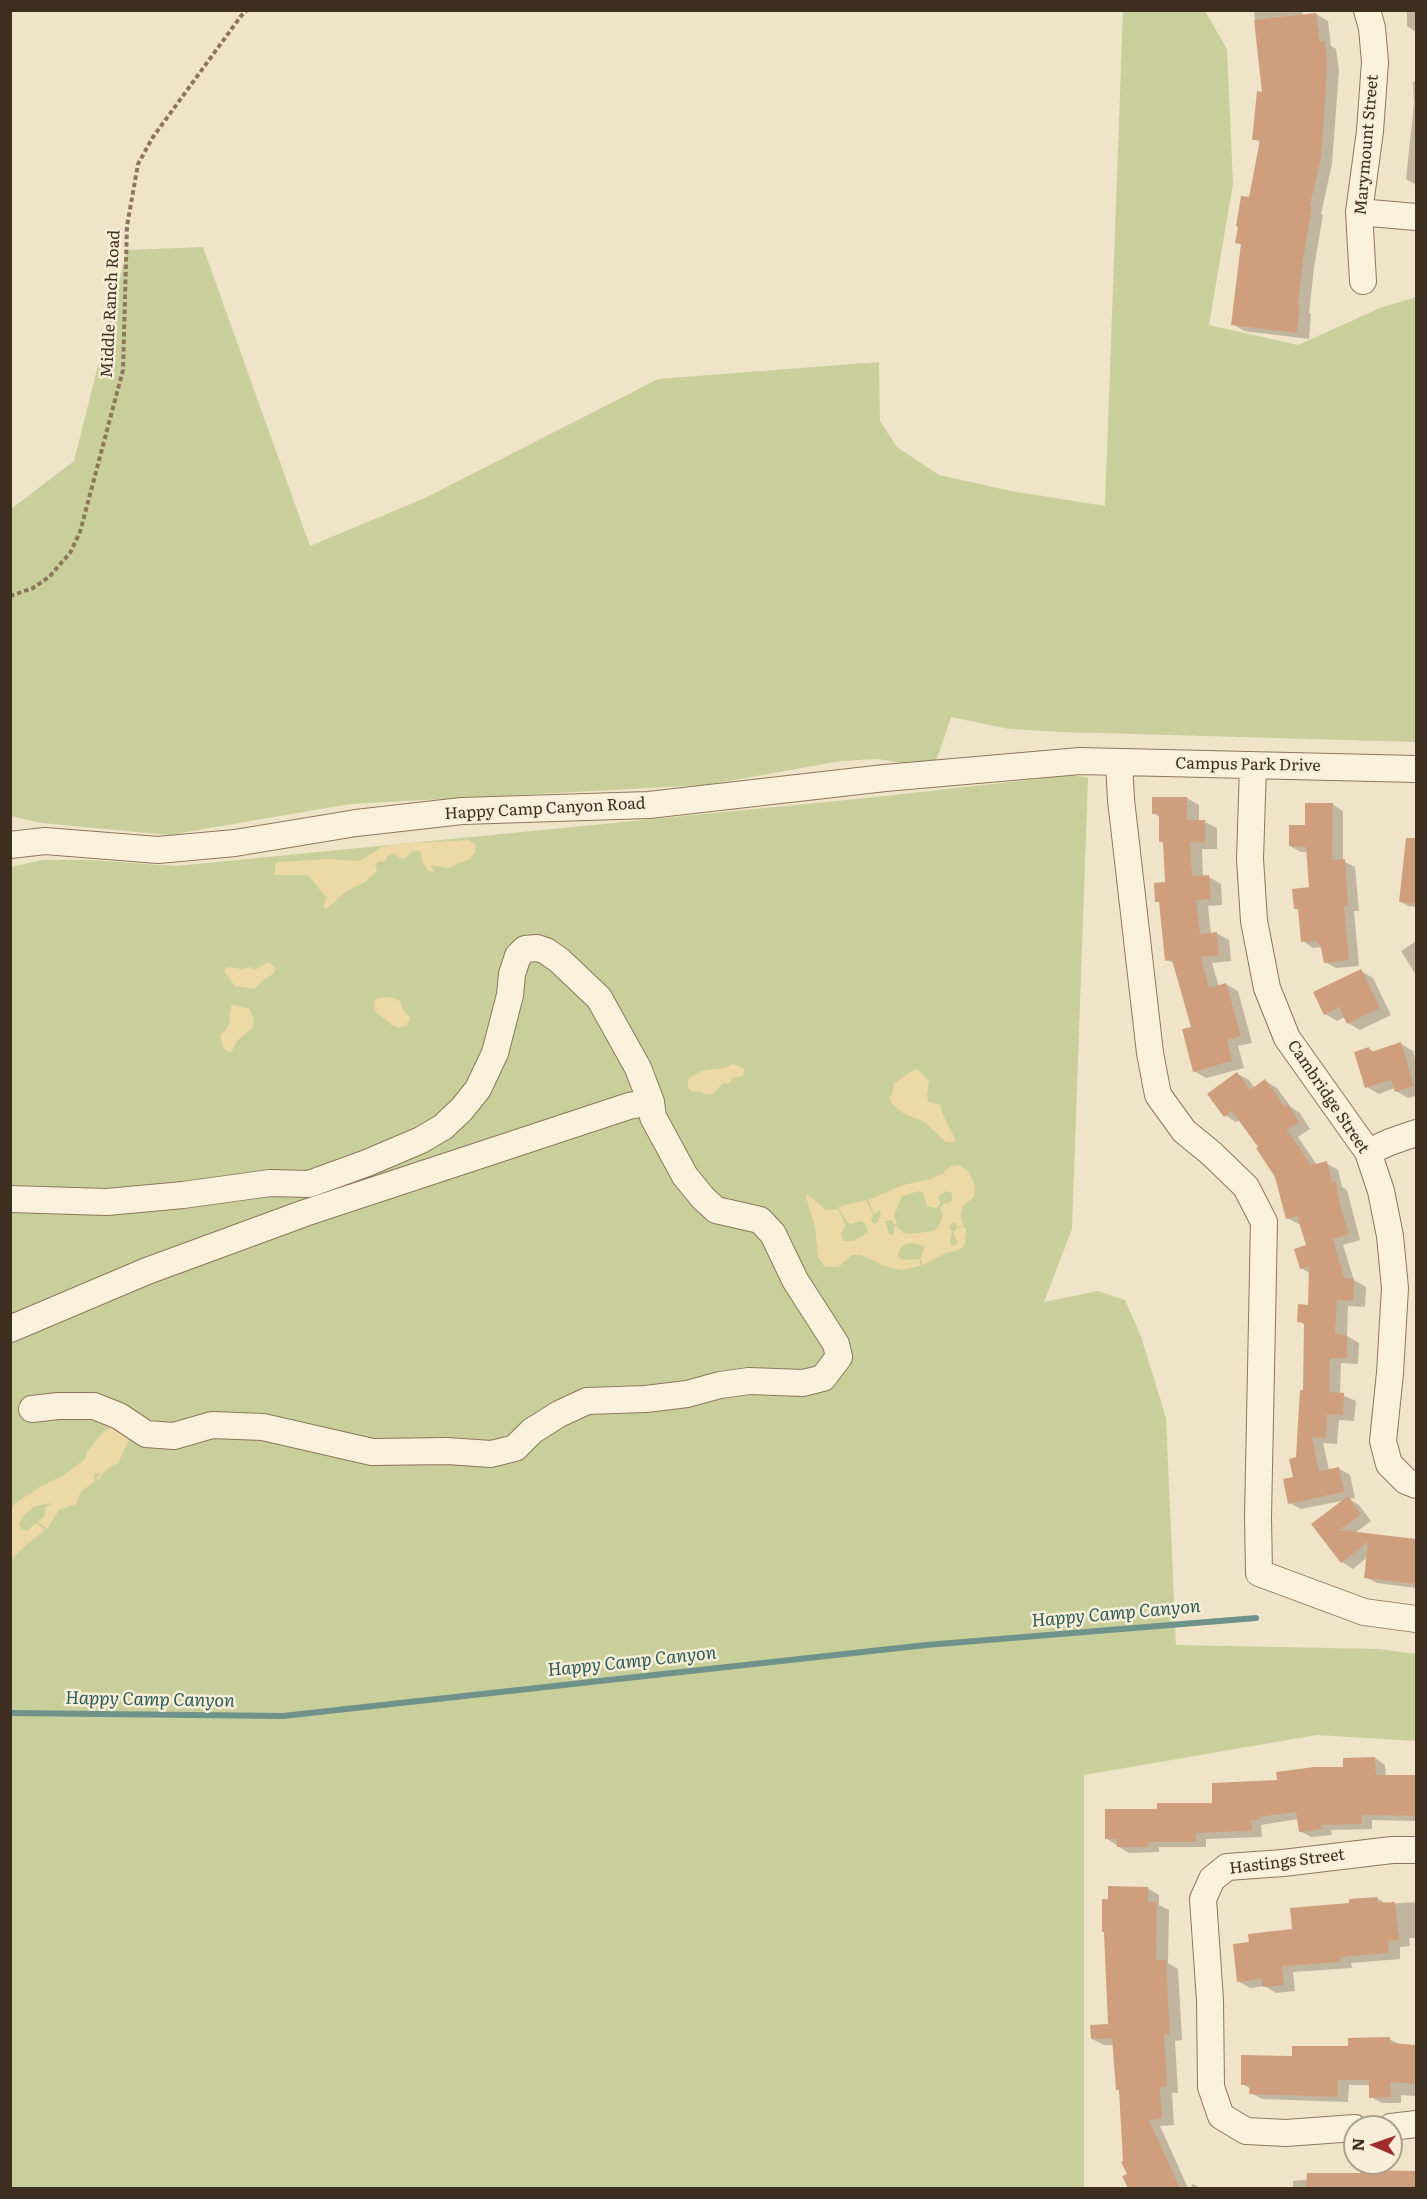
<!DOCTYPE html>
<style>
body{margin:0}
#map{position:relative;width:1427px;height:2199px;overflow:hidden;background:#f0e4c8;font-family:Literata,serif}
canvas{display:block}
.frame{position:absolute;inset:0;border:12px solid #3d2e20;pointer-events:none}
.north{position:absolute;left:1343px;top:2115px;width:60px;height:60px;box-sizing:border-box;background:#f7eed8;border:2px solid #ada18e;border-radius:50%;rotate:272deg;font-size:16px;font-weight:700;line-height:24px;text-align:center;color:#3d2e20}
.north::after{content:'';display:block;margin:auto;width:21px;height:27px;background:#9e2a2b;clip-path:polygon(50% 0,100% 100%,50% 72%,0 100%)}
</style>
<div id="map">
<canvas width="1427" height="2199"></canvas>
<div class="frame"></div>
<div class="north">N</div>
</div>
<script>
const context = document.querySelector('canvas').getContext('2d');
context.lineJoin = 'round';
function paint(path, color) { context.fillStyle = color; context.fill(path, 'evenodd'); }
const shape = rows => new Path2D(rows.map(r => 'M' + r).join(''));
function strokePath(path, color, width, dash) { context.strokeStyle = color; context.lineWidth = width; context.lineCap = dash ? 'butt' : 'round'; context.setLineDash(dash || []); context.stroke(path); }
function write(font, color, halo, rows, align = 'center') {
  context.font = font + ' Literata,serif'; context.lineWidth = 5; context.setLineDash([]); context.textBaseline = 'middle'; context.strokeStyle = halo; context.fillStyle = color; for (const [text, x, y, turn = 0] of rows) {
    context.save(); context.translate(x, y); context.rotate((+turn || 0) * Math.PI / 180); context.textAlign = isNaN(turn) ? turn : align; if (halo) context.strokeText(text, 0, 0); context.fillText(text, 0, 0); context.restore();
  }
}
paint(shape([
 [1123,11,1205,11,1227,49,1233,184,1209,325,1298,345,1380,308,1416,297,1416,742,1063,732,1009,729,951,717,936,761,915,765,878,759,841,761,706,785,350,804,169,835,41,823,11,816,11,509,74,461,127,250,203,247,310,546,425,498,658,379,879,362,880,421,897,447,939,475,1011,491,1105,506],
 [1073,775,1088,778,1072,1229,1044,1302,1098,1291,1125,1300,1141,1336,1166,1418,1176,1645,1379,1649,1416,1654,1416,1741,1317,1735,1084,1775,1084,2188,11,2188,11,867,42,860,89,860,176,866,857,799]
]), '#c9cf9b');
paint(shape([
 [469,840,475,844,476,851,470,859,447,868,430,865,435,872,429,871,423,863,420,851,412,851,406,858,400,858,393,853,388,856,384,862,380,861,375,864,377,871,364,883,348,890,326,909,323,907,327,898,308,875,275,875,275,865,279,862,327,859,359,861,382,847,398,844],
 [269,962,276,968,274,973,262,981,255,989,235,986,225,972,225,969,228,967,241,969,251,967,254,970],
 [391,997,400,1001,404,1011,410,1017,410,1020,406,1025,399,1028,392,1025,375,1011,374,1001,378,998],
 [234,1005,250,1009,254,1020,252,1028,238,1040,230,1053,223,1048,220,1034,225,1031,229,1024,231,1006],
 [733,1064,744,1069,743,1075,740,1077,733,1077,731,1082,728,1084,723,1083,713,1094,704,1094,699,1091,693,1092,688,1087,688,1079,701,1071,724,1068],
 [916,1069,919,1070,929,1081,927,1095,928,1102,941,1105,942,1113,955,1139,953,1142,946,1142,923,1121,904,1114,892,1104,889,1097,892,1095,894,1084,904,1076],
 [959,1165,969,1172,975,1186,974,1197,962,1207,961,1218,964,1226,957,1227,956,1223,953,1223,949,1227,952,1232,950,1244,954,1246,958,1242,954,1236,954,1232,957,1228,965,1227,966,1230,965,1244,961,1249,946,1253,923,1265,920,1258,925,1246,913,1243,905,1244,900,1249,898,1255,902,1260,919,1259,921,1266,901,1270,887,1267,861,1255,852,1255,838,1267,825,1267,818,1257,815,1227,806,1197,808,1195,826,1210,838,1209,846,1226,841,1233,843,1241,853,1241,868,1233,866,1225,861,1221,851,1224,847,1222,838,1207,866,1200,873,1214,871,1220,874,1224,878,1222,881,1213,879,1210,874,1214,868,1200,903,1185,930,1179,942,1174,951,1166],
 [919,1191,923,1193,927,1206,937,1208,941,1203,938,1198,941,1194,947,1191,952,1193,952,1201,948,1204,944,1203,940,1208,943,1215,939,1226,934,1231,910,1234,903,1233,898,1227,894,1226,894,1235,889,1234,885,1221,892,1220,894,1224,897,1225,894,1215,902,1196],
 [119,1427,127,1432,129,1440,118,1463,107,1469,98,1480,96,1478,101,1474,94,1473,95,1481,81,1492,76,1504,59,1510,47,1529,38,1522,45,1515,45,1507,54,1503,35,1506,25,1514,19,1524,21,1530,27,1531,37,1523,45,1530,26,1545,11,1560,11,1512,14,1504,43,1485,63,1476,85,1459,87,1452,101,1434,110,1428]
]), '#ecd9a5');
paint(shape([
 [1254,10,1302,10,1303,16,1316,14,1328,21,1331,46,1336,49,1339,70,1332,164,1321,214,1323,215,1314,268,1309,313,1311,314,1309,339,1244,331,1233,324,1242,245,1237,242,1250,199,1261,143,1254,139,1263,93],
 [1407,10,1416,10,1416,32,1407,26],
 [1413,82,1416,82,1416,185,1406,179,1414,103],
 [1153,798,1187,798,1199,805,1199,821,1205,822,1217,828,1217,849,1202,849,1203,877,1209,877,1221,884,1222,905,1208,906,1211,934,1216,933,1229,940,1231,961,1212,963,1219,987,1226,984,1238,991,1252,1043,1238,1046,1244,1068,1206,1078,1194,1071,1193,1028,1175,964,1167,960,1161,904,1157,901,1167,884,1165,844,1161,842,1161,818,1153,813],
 [1332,804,1343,811,1343,861,1355,867,1359,911,1354,911,1359,966,1336,968,1325,962,1322,947,1313,948,1303,941,1300,911,1295,908,1310,889,1308,852,1301,852,1290,846,1306,827],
 [1405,860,1416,861,1416,907,1408,906,1400,901],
 [1416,941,1416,975,1401,951],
 [1361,971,1373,978,1391,1015,1360,1030,1348,1023,1345,1017,1337,1021,1325,1014],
 [1401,1044,1413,1051,1416,1063,1416,1096,1408,1098,1396,1091,1395,1088,1379,1094,1367,1087,1369,1049,1375,1052],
 [1238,1074,1249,1080,1255,1088,1265,1081,1277,1088,1291,1107,1300,1113,1310,1129,1298,1137,1317,1165,1326,1163,1338,1170,1342,1187,1347,1190,1360,1240,1343,1245,1354,1280,1366,1287,1365,1307,1348,1306,1347,1336,1359,1343,1358,1364,1341,1363,1340,1394,1356,1401,1354,1421,1339,1420,1337,1444,1323,1443,1329,1470,1338,1468,1350,1475,1355,1498,1349,1499,1359,1505,1371,1521,1355,1533,1416,1541,1416,1588,1377,1583,1366,1577,1368,1557,1353,1569,1342,1562,1313,1524,1346,1500,1301,1509,1290,1503,1295,1478,1304,1392,1305,1325,1299,1321,1309,1306,1311,1274,1301,1268,1308,1246,1301,1225,1287,1218,1276,1176,1260,1147,1240,1120,1236,1122,1225,1115],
 [1375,1758,1385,1765,1386,1777,1416,1777,1416,1821,1372,1820,1372,1829,1331,1830,1332,1835,1311,1837,1300,1831,1298,1819,1261,1825,1262,1837,1206,1839,1206,1847,1159,1847,1159,1852,1129,1853,1107,1839,1159,1810,1214,1805,1279,1782,1345,1768],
 [1147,1888,1159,1895,1159,1905,1169,1910,1168,1963,1178,1969,1182,2040,1175,2041,1178,2093,1172,2093,1174,2125,1160,2126,1188,2188,1130,2188,1124,2176,1129,2174,1120,2091,1117,2089,1114,2045,1104,2045,1092,2039,1109,2025],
 [1377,1898,1387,1904,1416,1902,1416,1938,1409,1938,1410,1946,1400,1947,1400,1959,1351,1963,1352,1968,1293,1972,1295,1991,1276,1993,1265,1986,1250,1988,1238,1981,1251,1943,1293,1931,1351,1905],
 [1389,2039,1401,2045,1416,2046,1416,2096,1401,2095,1401,2103,1382,2103,1371,2097,1370,2085,1349,2085,1348,2102,1262,2099,1251,2093,1251,2089,1242,2084,1293,2058],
 [1361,2172,1416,2172,1416,2188,1293,2188,1293,2181,1361,2174],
 [1193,2184,1201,2188,1190,2188]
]), '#0003');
strokePath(shape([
 [10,1713,283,1716,926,1645,1256,1618]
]), '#6f938a', 6);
paint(shape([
 [1316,13,1320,42,1325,41,1327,63,1324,118,1321,157,1310,206,1312,207,1303,261,1298,305,1300,306,1297,333,1231,325,1241,244,1235,243,1238,227,1236,226,1241,196,1249,197,1260,140,1252,140,1257,91,1262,92,1254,20],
 [1152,797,1187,797,1187,820,1205,820,1205,843,1190,842,1192,876,1209,875,1211,899,1196,900,1200,934,1217,932,1219,955,1201,957,1209,988,1226,983,1241,1036,1227,1040,1232,1061,1193,1072,1182,1029,1191,1027,1172,960,1165,961,1159,902,1155,902,1154,883,1165,882,1163,842,1159,842,1159,814,1152,814],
 [1305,803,1333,803,1332,860,1345,859,1348,905,1344,906,1349,960,1324,963,1320,944,1318,944,1317,941,1301,942,1298,909,1294,909,1292,889,1309,887,1306,847,1289,846,1289,825,1305,825],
 [1406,838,1416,838,1416,904,1399,902],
 [1361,969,1380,1008,1347,1024,1339,1007,1324,1015,1313,992],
 [1401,1042,1414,1086,1395,1092,1391,1080,1365,1088,1354,1052,1369,1047,1371,1052],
 [1237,1072,1250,1090,1265,1079,1285,1107,1288,1104,1299,1122,1287,1130,1311,1165,1327,1161,1332,1182,1336,1181,1340,1205,1349,1234,1333,1239,1344,1278,1354,1279,1353,1301,1337,1300,1335,1334,1347,1335,1347,1358,1330,1358,1329,1392,1344,1393,1343,1415,1327,1414,1326,1438,1312,1437,1319,1471,1339,1467,1344,1492,1288,1504,1283,1479,1293,1477,1289,1459,1296,1457,1300,1390,1303,1390,1304,1323,1297,1322,1298,1304,1308,1305,1309,1266,1300,1269,1294,1249,1306,1245,1297,1216,1286,1219,1275,1177,1256,1148,1258,1147,1232,1111,1224,1117,1207,1094],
 [1348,1496,1361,1514,1340,1530,1416,1539,1416,1584,1364,1578,1368,1542,1341,1563,1311,1524],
 [1375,1757,1376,1775,1416,1775,1416,1816,1362,1815,1362,1824,1321,1825,1322,1829,1299,1832,1296,1812,1260,1817,1260,1820,1251,1820,1252,1831,1196,1833,1196,1842,1148,1842,1149,1847,1117,1847,1117,1839,1105,1839,1105,1809,1157,1809,1157,1803,1212,1803,1212,1783,1277,1780,1276,1772,1314,1767,1343,1767,1343,1758],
 [1108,1886,1148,1887,1148,1902,1157,1902,1156,1960,1166,1960,1170,2034,1164,2035,1167,2086,1160,2087,1162,2119,1149,2120,1180,2188,1128,2188,1122,2176,1127,2174,1121,2162,1123,2161,1119,2090,1116,2090,1112,2038,1091,2039,1090,2025,1108,2024,1104,1932,1102,1932,1102,1899,1108,1899],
 [1377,1897,1378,1903,1395,1902,1399,1940,1388,1941,1389,1953,1340,1957,1341,1962,1282,1966,1284,1985,1263,1987,1262,1979,1237,1982,1233,1944,1249,1942,1248,1934,1292,1929,1290,1908,1349,1903,1349,1899],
 [1390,2037,1390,2043,1416,2045,1416,2084,1390,2082,1391,2097,1369,2098,1369,2080,1338,2080,1338,2097,1249,2094,1250,2085,1241,2085,1241,2055,1292,2056,1292,2046,1348,2046,1348,2038],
 [1360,2170,1416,2171,1416,2188,1306,2188,1307,2173,1360,2173]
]), '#cf9f7d');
const minor = shape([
 [1359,212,1416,217],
 [1363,281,1359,212,1370,131,1375,62,1372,28,1367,10],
 [1119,762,1121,800,1150,1053,1158,1095,1184,1131,1212,1154,1246,1187,1264,1222,1258,1517,1259,1573,1364,1612,1416,1619],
 [1253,766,1250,859,1254,921,1267,988,1287,1038,1368,1152,1381,1191,1390,1236,1395,1288,1390,1373,1383,1441,1389,1464,1406,1481,1416,1485],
 [10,845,45,841,158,850,235,843,356,823,462,811,649,805,885,778,1080,761,1416,769],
 [1368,1152,1390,1142,1416,1133],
 [10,1199,107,1202,183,1195,270,1183,309,1184,367,1163,421,1140,443,1127,462,1109,478,1089,495,1053,510,995,512,974,518,956,525,949,537,948,546,951,559,960,599,998,638,1068,651,1102,653,1117,685,1176,703,1198,716,1210,760,1220,773,1234,795,1280,836,1344,839,1357,823,1378,803,1383,749,1381,720,1385,687,1394,646,1399,587,1401,559,1414,532,1431,515,1448,491,1454,447,1451,372,1452,263,1427,212,1425,174,1436,146,1434,119,1416,94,1406,58,1406,32,1409],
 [10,1329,147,1271,305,1213,629,1106,651,1102],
 [1391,2127,1416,2124],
 [1355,2128,1286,2133,1246,2131,1221,2116,1211,2087,1210,2000,1203,1899,1212,1879,1227,1867,1283,1863,1392,1850,1416,1850]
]);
strokePath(minor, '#8d765c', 28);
strokePath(shape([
 [10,596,33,588,49,577,70,553,80,532,123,370,127,226,138,164,153,137,241,16,247,10]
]), '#8d765c', 4, [4.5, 3]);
strokePath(minor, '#faf1dc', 26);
write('16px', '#3d2e20', '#f7eed8', [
 ["Marymount Street",1367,145,-85],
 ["Middle Ranch Road",111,304,-87],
 ["Campus Park Drive",1248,765,1],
 ["Happy Camp Canyon Road",545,809,-3],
 ["Cambridge Street",1328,1097,56],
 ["Hastings Street",1287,1862,-7]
]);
write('italic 18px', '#2f5d5a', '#f7eed8', [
 ["Happy Camp Canyon",1116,1614,-5],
 ["Happy Camp Canyon",632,1662,-6],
 ["Happy Camp Canyon",150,1700,1]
]);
</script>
